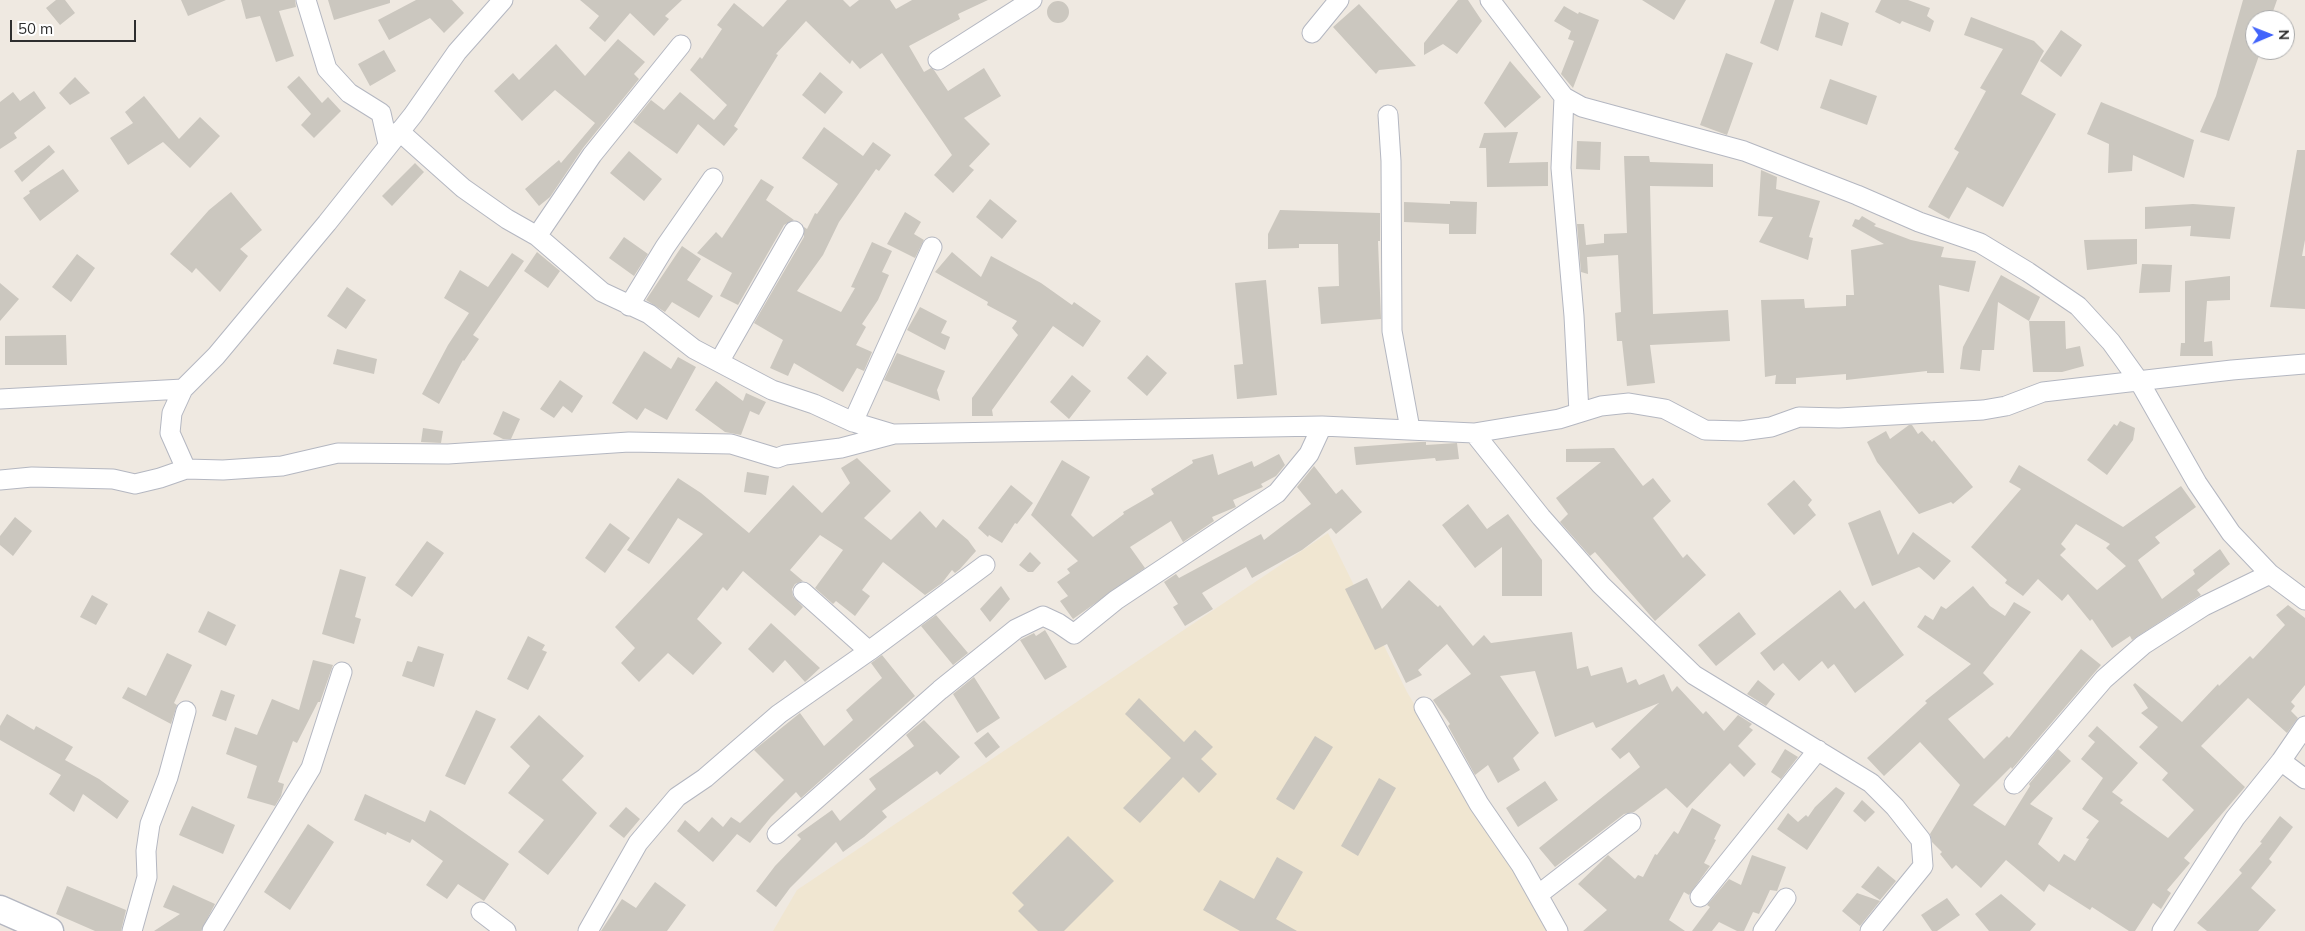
<!DOCTYPE html>
<style>
body{margin:0}
#map{position:relative;width:2305px;height:931px;overflow:hidden;background:#efe9e1;font-family:Mulish,sans-serif}
canvas{display:block}
.north{position:absolute;left:2245px;top:10px;width:50px;height:50px;box-sizing:border-box;background:#fff;border:1px solid #ababab;border-radius:50%;rotate:89deg;font-size:14px;font-weight:700;line-height:20px;text-align:center;color:#2e2e2e}
.north::after{content:'';display:block;margin:auto;width:18px;height:22px;background:#4264fb;clip-path:polygon(50% 0,100% 100%,50% 72%,0 100%)}
.scale{position:absolute;left:10px;top:20px;width:126px;height:22px;box-sizing:border-box;border:2px solid #2e2e2e;border-top:0;padding-left:6px;font-size:15px;line-height:18px;white-space:nowrap;color:#2e2e2e;-webkit-text-stroke:4px #fff;paint-order:stroke}
</style>
<div id="map">
<canvas width="2305" height="931"></canvas>
<div class="north">N</div>
<div class="scale">50 m</div>
</div>
<script>
const context = document.querySelector('canvas').getContext('2d');
context.lineJoin = 'round';
function paint(path, color) { context.fillStyle = color; context.fill(path, 'evenodd'); }
const shape = rows => new Path2D(rows.map(r => 'M' + r).join(''));
function strokePath(path, color, width, dash) { context.strokeStyle = color; context.lineWidth = width; context.lineCap = dash ? 'butt' : 'round'; context.setLineDash(dash || []); context.stroke(path); }
paint(shape([
 [1328,533,1407,692,1549,931,773,931,797,890]
]), '#f0e6d1');
paint(shape([
 [56,0,65,0,75,13,60,25,46,8],
 [181,0,226,0,188,16],
 [241,0,295,0,296,7,279,11,294,56,276,62,260,16,246,19],
 [328,0,390,0,390,3,334,20],
 [416,0,452,0,464,13,444,33,430,18,389,40,378,20],
 [580,0,682,0,665,16,669,19,654,36,630,13,605,42,589,28,599,16],
 [787,0,843,0,850,7,859,0,890,0,896,9,912,0,988,0,958,14,960,19,909,46,924,72,931,68,934,70,948,91,984,68,1001,96,964,118,990,144,969,166,974,170,953,193,934,175,952,155,882,53,860,69,852,60,850,64,806,21,776,54,778,55,734,126,738,129,724,146,698,124,677,154,633,122,651,100,664,110,680,92,714,120,727,105,690,70,700,57,702,59,722,29,717,25,734,3,763,27],
 [1458,0,1468,0,1482,21,1457,54,1443,44,1424,55,1424,43],
 [1642,0,1686,0,1674,20],
 [1775,0,1794,0,1778,51,1760,43],
 [1881,0,1908,0,1930,8,1927,16,1934,21,1930,32,1902,21,1900,24,1875,12],
 [2243,0,2277,0,2270,20,2255,20,2255,50,2261,50,2229,141,2200,132,2216,96],
 '1047 12a11 11 0 1 1 22 0a11 11 0 1 1-22 0Z',
 [1359,4,1416,66,1379,70,1376,74,1333,27],
 [1564,6,1578,14,1579,12,1599,20,1573,88,1561,74,1574,41,1568,39,1571,31,1554,21],
 [1821,12,1849,23,1842,46,1815,37],
 [1971,17,2034,41,2044,51,2021,94,2056,114,2003,207,1967,187,1949,219,1928,207,1959,152,1954,149,1986,91,1980,88,2003,49,1964,35],
 [2061,30,2082,45,2061,77,2040,61],
 [618,39,645,62,634,74,639,79,583,148,550,197,539,206,525,189,559,160,561,163,595,123,555,90,522,121,494,91,513,73,519,80,556,44,585,76],
 [384,50,396,71,370,86,358,64],
 [1726,53,1753,63,1727,135,1700,125],
 [1510,61,1541,97,1505,128,1484,103],
 [820,72,843,92,825,114,802,95],
 [299,76,322,103,328,97,341,111,314,138,301,125,311,114,287,87],
 [75,77,90,93,70,105,59,93],
 [1830,79,1877,96,1867,125,1820,108],
 [34,91,46,108,14,133,17,138,0,149,0,102,13,92,20,101],
 [144,96,179,139,200,117,220,136,190,168,163,142,128,165,110,138,133,123,125,112],
 [2101,102,2194,140,2184,178,2133,155,2132,171,2108,173,2109,144,2087,134],
 [824,127,863,156,873,142,891,155,879,171,876,169,839,222,823,255,797,291,841,312,855,288,851,287,872,242,892,251,882,272,889,275,878,300,862,324,866,327,856,345,872,352,864,371,857,368,843,392,794,363,788,376,770,368,783,340,754,323,804,237,804,227,807,229,815,213,817,214,838,184,802,158],
 [1518,132,1509,163,1548,162,1548,186,1487,187,1486,148,1479,148,1484,133],
 [1577,141,1601,142,1600,170,1576,169],
 [49,145,55,152,22,182,14,171],
 [2297,150,2305,150,2305,240,2302,256,2305,256,2305,309,2270,307],
 [629,151,662,179,644,201,610,173],
 [1624,156,1649,156,1650,162,1713,164,1713,187,1650,186,1653,314,1728,310,1730,341,1650,345,1655,383,1627,386,1622,341,1617,341,1615,313,1621,312,1618,255,1587,257,1588,274,1581,272,1577,224,1584,224,1586,245,1604,243,1604,234,1627,233],
 [415,163,424,172,392,206,382,196],
 [63,169,79,191,40,221,23,198,30,193,29,191],
 [1761,170,1777,177,1776,189,1820,201,1809,237,1813,238,1808,260,1759,242,1773,217,1758,216],
 [761,179,774,187,766,200,794,220,784,225,738,305,720,296,732,273,697,253,716,232,722,238],
 [231,192,262,230,240,249,248,256,220,292,196,268,192,273,170,254,209,210],
 [990,199,1017,221,1002,239,976,217],
 [1450,201,1477,202,1476,234,1449,234,1449,224,1404,222,1404,202,1450,204],
 [2193,204,2235,207,2230,239,2190,236,2191,226,2145,229,2145,207],
 [1280,210,1380,213,1380,241,1378,241,1381,319,1321,324,1318,287,1339,286,1338,244,1299,244,1299,248,1268,249,1268,234],
 [905,212,921,222,914,234,924,240,915,258,887,244],
 [1862,216,1876,224,1874,226,1911,240,1944,247,1941,257,1976,261,1969,292,1939,285,1944,373,1927,373,1927,371,1846,380,1846,374,1796,378,1796,384,1775,384,1776,375,1765,377,1761,300,1804,299,1805,308,1846,306,1846,295,1854,295,1851,250,1884,244,1852,226,1855,219,1859,220],
 [624,237,648,254,634,276,609,258],
 [2137,239,2137,264,2087,270,2084,240],
 [682,246,701,259,687,280,713,296,699,318,672,302,665,312,646,300],
 [537,252,560,271,548,288,524,271],
 [952,252,981,277,991,256,1041,283,1072,305,1074,302,1101,321,1083,347,1053,326,992,410,993,416,972,416,972,398,1018,335,1012,328,1017,321,987,305,988,302,935,272],
 [512,253,524,261,473,335,479,339,464,361,463,360,439,404,422,394,448,345,469,313,444,298,460,270,488,287],
 [77,254,95,268,71,302,52,287],
 [2142,264,2172,265,2170,292,2139,293],
 [2001,275,2040,297,2029,321,1998,302,1994,350,1982,350,1980,371,1960,369,1963,347],
 [2230,276,2230,300,2207,301,2204,342,2212,341,2213,356,2180,356,2181,343,2185,343,2185,281],
 [1266,280,1277,395,1237,399,1234,365,1243,364,1235,283],
 [0,283,19,299,0,321],
 [347,287,366,300,346,329,327,316],
 [920,307,947,321,941,333,950,337,945,350,907,330],
 [2029,321,2065,321,2066,349,2080,346,2084,366,2062,372,2033,372],
 [66,335,67,365,5,365,5,336],
 [337,349,377,359,374,374,333,364],
 [644,351,671,369,678,357,696,367,667,420,645,408,637,420,612,403],
 [897,353,945,371,937,390,940,401,884,380],
 [1147,355,1167,373,1147,396,1127,378],
 [1072,375,1091,391,1069,419,1050,402],
 [560,380,583,396,572,413,563,406,554,418,540,409],
 [716,381,743,401,746,393,766,402,759,415,750,411,741,435,725,432,695,410],
 [503,411,520,419,511,439,503,439,493,434],
 [2120,421,2135,428,2133,440,2107,475,2087,460,2114,424,2117,426],
 [1909,425,1912,425,1918,434,1922,431,1932,442,1934,440,1973,487,1953,504,1951,502,1919,514,1877,462,1867,442,1886,431,1890,439],
 [423,428,443,431,441,443,421,442],
 [1420,442,1426,442,1426,445,1457,443,1459,459,1436,461,1435,458,1356,465,1354,447],
 [1614,448,1643,486,1653,478,1671,501,1653,518,1683,558,1687,554,1706,575,1655,621,1595,552,1590,556,1560,522,1568,514,1556,498,1601,462,1566,462,1566,449],
 [1213,454,1218,475,1252,461,1254,467,1279,454,1285,465,1276,476,1261,484,1263,487,1233,500,1236,507,1212,517,1214,521,1183,542,1171,521,1130,547,1145,568,1073,619,1060,601,1068,596,1057,582,1070,573,1067,569,1078,561,1031,515,1062,460,1090,477,1071,515,1093,537,1124,514,1123,512,1154,494,1151,489,1193,463,1192,460],
 [857,458,891,491,864,518,891,540,920,511,936,528,943,519,968,540,976,551,960,569,955,573,952,570,942,583,925,595,883,562,862,590,870,596,855,616,836,601,833,604,815,588,843,550,820,535,790,570,803,581,795,584,792,589,793,596,803,607,795,616,743,571,727,591,723,587,697,619,722,643,693,675,668,653,639,682,621,663,635,648,615,627,703,534,678,518,649,564,627,550,678,478,701,493,749,533,793,485,822,513,850,483,841,468],
 [2019,465,2123,527,2181,486,2196,507,2155,537,2160,543,2138,560,2162,599,2195,574,2193,570,2220,549,2230,564,2197,590,2201,595,2132,640,2130,636,2112,648,2092,619,2090,621,2068,594,2062,601,2038,579,2023,596,2005,583,2007,580,1971,547,2021,489,2009,482],
 [2076,524,2110,544,2106,548,2126,566,2097,590,2060,555,2066,549,2061,544],
 [1314,466,1336,494,1342,489,1362,512,1336,534,1331,528,1302,550,1252,578,1246,567,1202,593,1213,609,1185,626,1173,607,1178,604,1164,582,1176,574,1179,578,1261,534,1264,540,1311,504,1297,487],
 [747,472,769,476,766,495,744,492],
 [1794,480,1812,500,1808,505,1816,515,1794,535,1767,504],
 [1011,485,1033,503,1017,524,1015,523,1002,543,989,535,988,537,978,528],
 [1468,504,1487,529,1508,514,1542,560,1542,596,1502,596,1502,547,1475,568,1442,525],
 [1880,510,1898,555,1913,532,1951,561,1934,580,1919,567,1872,586,1848,523],
 [15,517,32,531,13,556,0,545,0,536],
 [610,523,630,538,605,573,585,558],
 [427,541,444,553,412,597,395,585],
 [1030,552,1041,563,1033,572,1028,572,1019,565],
 [340,569,366,577,355,617,361,619,354,644,322,634],
 [1367,578,1382,609,1409,580,1438,607,1440,605,1473,646,1484,635,1491,643,1572,632,1577,669,1588,666,1591,676,1622,667,1627,683,1636,679,1639,685,1664,674,1672,692,1677,686,1703,714,1706,711,1724,731,1738,715,1752,724,1749,727,1753,730,1738,746,1756,764,1744,777,1730,763,1687,808,1666,788,1634,812,1624,814,1555,867,1539,848,1640,767,1629,752,1620,759,1611,749,1659,703,1596,728,1593,722,1555,737,1535,671,1500,676,1539,733,1513,758,1520,770,1498,783,1488,765,1475,775,1448,726,1450,724,1433,700,1471,674,1447,644,1418,670,1422,675,1406,683,1387,644,1375,650,1345,589],
 [1001,586,1010,599,990,622,980,609],
 [1973,586,1990,606,2005,616,2014,602,2031,612,1983,673,1994,684,1948,719,1984,759,2007,736,2009,738,2081,649,2101,665,2012,769,2011,767,1973,805,2005,826,2030,786,2029,784,2058,749,2071,761,2030,804,2053,818,2038,844,2059,862,2064,854,2075,861,2089,839,2086,838,2099,821,2082,809,2103,778,2081,759,2095,742,2088,736,2097,726,2138,763,2112,792,2123,800,2120,803,2168,838,2194,810,2162,780,2168,773,2139,747,2158,727,2141,713,2148,708,2133,685,2135,683,2182,722,2218,684,2219,686,2250,656,2253,659,2285,625,2276,615,2288,605,2305,618,2305,685,2291,702,2295,706,2291,711,2298,718,2287,733,2248,698,2201,746,2245,787,2184,858,2190,863,2167,890,2171,893,2161,909,2153,903,2135,931,2129,931,2092,907,2090,910,2049,884,2044,892,2006,860,1981,888,1956,865,1952,869,1940,854,1942,852,1932,842,1930,834,1960,785,1920,742,1884,776,1867,758,1927,703,1925,701,1971,664,1917,627,1925,615,1933,620,1941,606,1946,609],
 [1840,590,1855,609,1864,601,1904,655,1855,693,1834,664,1828,669,1822,661,1799,681,1783,663,1774,671,1760,653],
 [92,595,108,604,96,625,80,617],
 [208,611,236,625,226,646,198,632],
 [1739,612,1756,634,1716,666,1698,645],
 [936,615,968,653,953,665,921,626],
 [771,623,820,668,805,682,785,660,773,673,748,649],
 [1045,630,1067,667,1045,680,1020,640,1034,633,1036,636],
 [528,636,545,645,542,650,547,652,528,690,507,679],
 [418,646,444,654,434,687,402,676,407,661,412,662],
 [167,653,192,665,174,703,177,705,171,724,122,698,128,687,146,696],
 [882,655,915,696,801,798,796,792,771,817,750,843,737,834,713,862,677,831,685,820,699,832,712,817,723,827,731,817,740,823,784,780,754,750,800,713,824,746,853,720,846,710,882,678,871,663],
 [313,660,333,665,320,702,318,702,297,743,293,741,278,782,284,784,281,796,275,806,247,798,257,766,226,754,235,727,257,735,272,699,299,710],
 [974,677,1000,718,977,733,953,694],
 [1758,680,1775,694,1766,706,1747,694],
 [221,690,235,695,226,721,212,716],
 [1139,698,1184,742,1195,730,1213,747,1201,759,1217,774,1199,793,1183,777,1140,823,1123,808,1171,758,1125,714],
 [476,710,496,719,465,785,445,776],
 [7,714,34,730,36,726,73,747,65,760,99,779,129,801,117,819,83,794,74,812,49,794,61,775,0,740,0,726],
 [539,715,584,756,562,780,597,813,548,875,518,852,544,820,508,793,530,766,510,747],
 [924,720,960,757,940,775,937,771,882,811,887,817,864,837,843,852,836,842,790,888,776,907,756,891,775,866,801,839,797,835,832,810,840,821,876,789,869,779,914,746,906,735],
 [988,732,1000,747,986,758,974,743],
 [1315,736,1333,747,1294,810,1276,799],
 [1785,749,1798,757,1781,779,1771,772],
 [1379,778,1396,788,1358,856,1341,846],
 [1545,781,1558,800,1518,827,1506,808],
 [1836,787,1845,793,1807,850,1777,829,1788,813,1798,822,1806,815,1808,817,1815,807],
 [365,794,425,822,430,810,439,815,509,864,484,901,458,884,447,899,426,885,443,861,412,839,410,843,387,832,386,835,354,820],
 [1862,800,1875,812,1865,822,1853,811],
 [192,806,235,825,223,854,179,835],
 [626,807,640,819,624,838,609,826],
 [1692,808,1721,825,1714,839,1716,840,1704,863,1710,866,1689,895,1684,892,1669,920,1685,931,1583,931,1607,910,1578,884,1608,855,1635,879,1638,875,1643,877,1655,854,1657,855,1674,831,1678,834],
 [2280,816,2293,827,2269,859,2272,862,2251,888,2276,910,2258,931,2207,931,2197,923,2242,873,2239,870,2262,843,2260,842],
 [308,824,334,842,290,910,264,892],
 [1068,836,1114,881,1064,931,1038,931,1018,911,1024,905,1012,893],
 [1752,855,1786,867,1777,891,1770,890,1759,914,1753,912,1744,931,1737,931,1719,922,1712,931,1692,931,1710,907,1707,905,1729,879,1741,885],
 [1277,857,1303,872,1276,919,1297,931,1240,931,1203,910,1220,880,1254,899],
 [1878,866,1896,881,1880,900,1861,887],
 [655,882,686,905,667,931,601,931,622,899,636,908],
 [173,885,215,904,201,931,154,931,180,914,163,907],
 [67,886,126,910,121,931,95,931,56,914],
 [1857,893,1880,901,1860,926,1842,911],
 [2001,894,2036,924,2030,931,1989,931,1975,914],
 [1947,898,1960,915,1937,931,1932,931,1921,915]
]), '#cbc7bf');
const street = shape([
 [306,0,327,69,349,93,381,113,388,144],
 [1490,0,1564,97,1582,107,1744,151,1857,195,1919,222,1980,243,2028,272,2078,306,2111,342,2139,381,2197,483,2231,533,2270,574,2305,600],
 [1312,33,1339,0],
 [938,60,1032,0],
 [1564,97,1561,168,1574,316,1579,413],
 [1388,115,1391,161,1392,331,1410,429],
 [399,131,463,188,507,219,537,236,602,292,649,314,694,349,772,390,814,404,853,422,893,434],
 [537,236,592,155,681,45],
 [629,306,665,247,713,178],
 [719,362,794,231],
 [0,399,183,389],
 [853,422,932,247],
 [1474,433,1541,517,1601,585,1694,675,1871,783,1895,807,1921,840,1923,866,1870,931],
 [186,469,170,433,172,413,183,389,216,356,327,223,413,115,457,52,503,0],
 [0,480,32,477,113,479,135,484,160,478,186,469,223,470,282,466,338,453,448,454,629,442,731,444,777,458,785,455,841,448,894,434,1322,426,1474,433,1559,419,1601,406,1629,403,1665,409,1705,430,1741,431,1771,427,1799,417,1839,418,1983,410,2006,406,2043,392,2232,370,2305,364],
 [803,592,869,651],
 [1424,707,1479,804,1521,865,1558,931],
 [2281,761,2305,779],
 [2014,784,2104,679,2143,645,2204,606,2270,574],
 [777,834,940,690,1016,629,1043,616,1058,623,1074,634,1116,600,1277,493,1309,454,1322,426],
 [1700,897,1818,750],
 [1541,900,1540,894,1543,891,1631,823],
 [481,912,506,931],
 [132,931,147,877,146,851,150,824,168,777,186,711],
 [212,931,311,768,342,672],
 [588,931,638,843,677,797,705,778,779,714,869,651,985,565],
 [1763,931,1786,898],
 [2162,931,2235,818,2281,761,2305,726]
]);
const secondary = shape([
 [0,909,50,931]
]);
strokePath(street, '#b4b7c1', 21);
strokePath(secondary, '#b4b7c1', 29);
strokePath(street, '#fff', 19);
strokePath(secondary, '#fff', 26);
</script>
